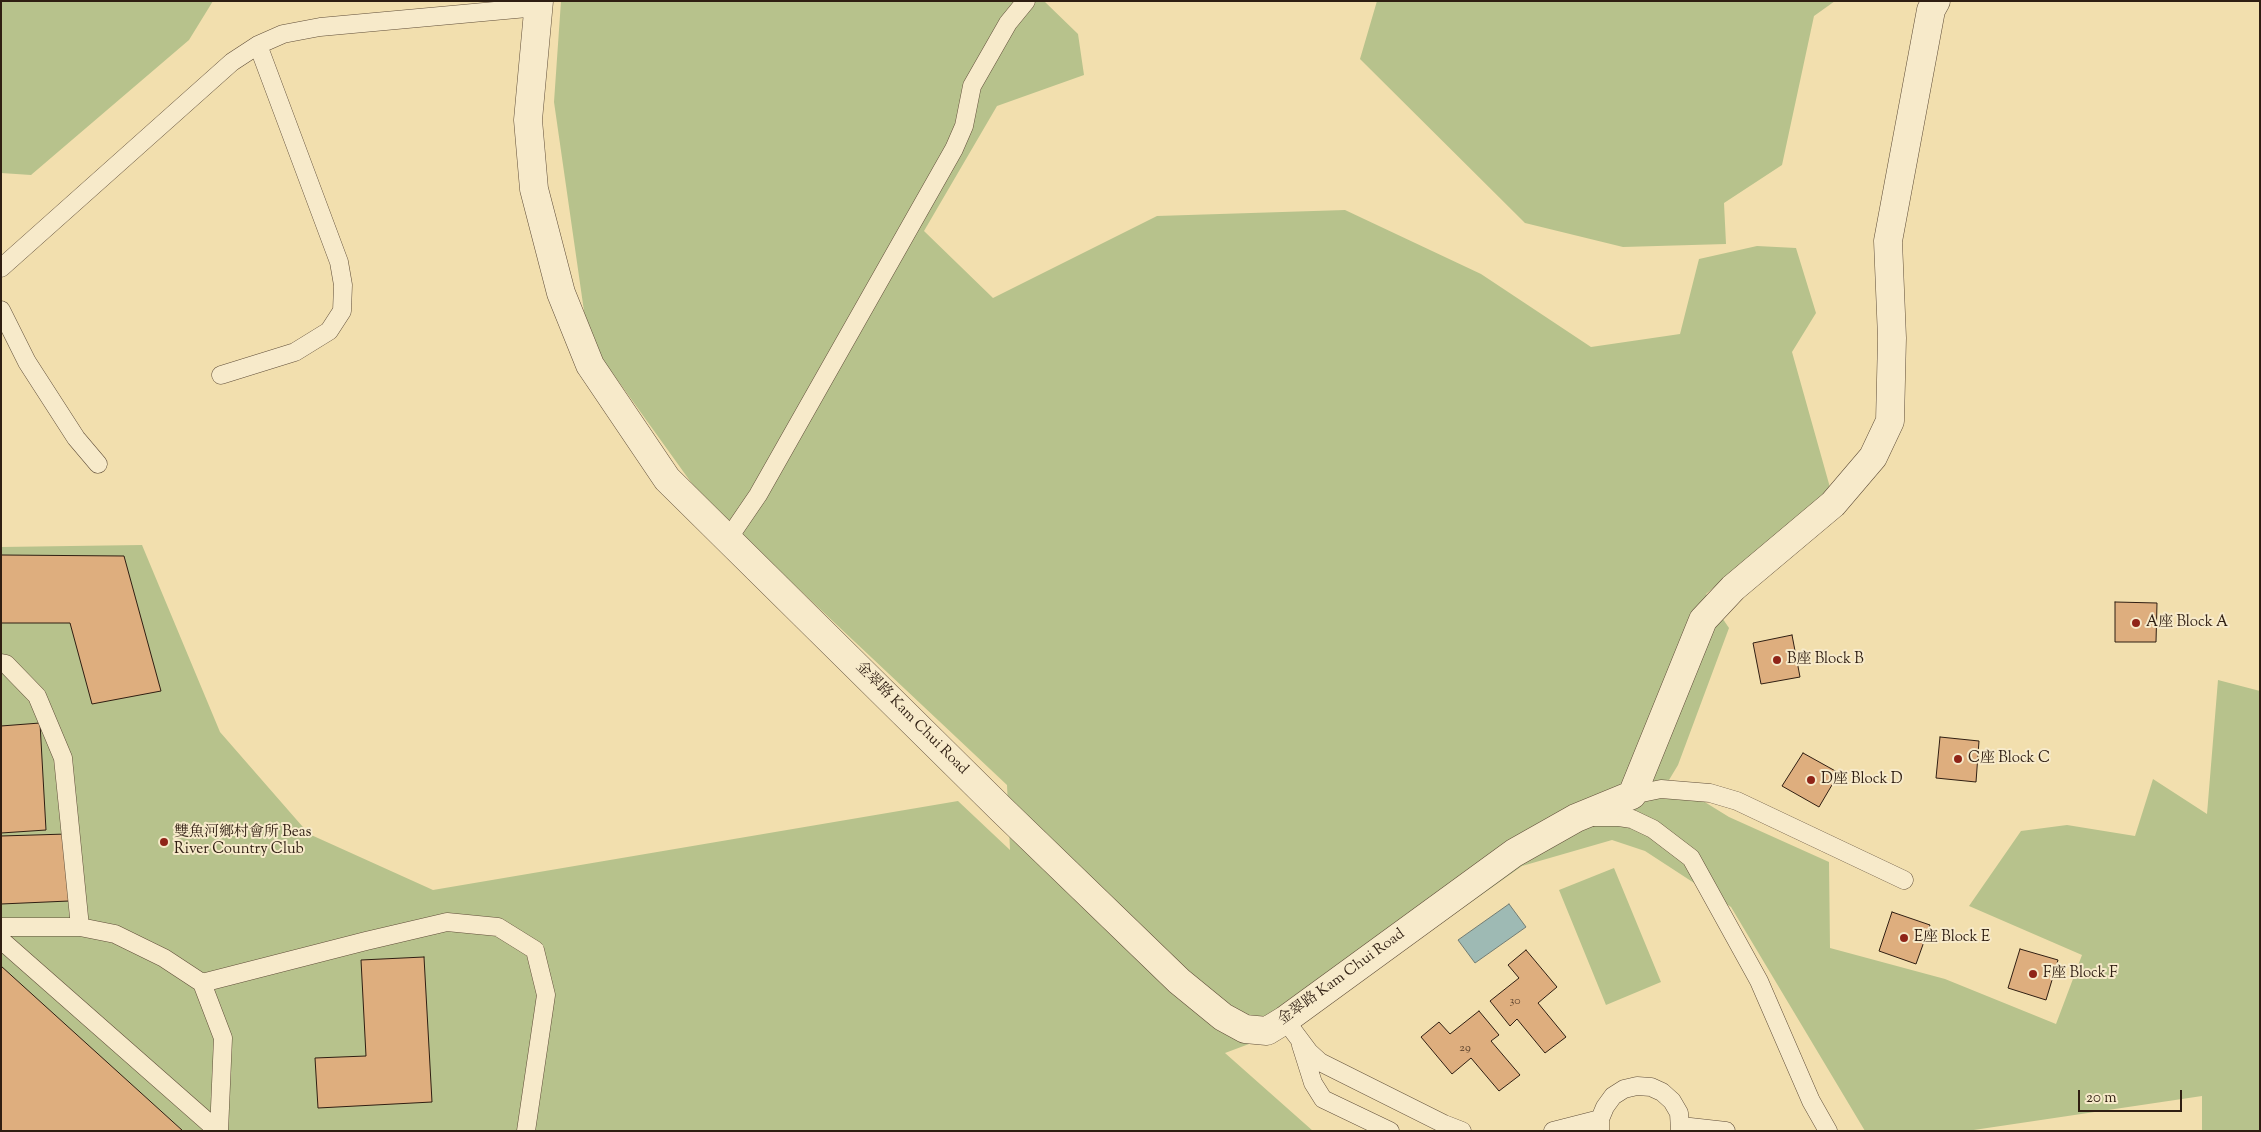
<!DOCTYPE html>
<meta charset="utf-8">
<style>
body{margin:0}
#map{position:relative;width:2261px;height:1132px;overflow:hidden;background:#f2dfae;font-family:"Sorts Mill Goudy",serif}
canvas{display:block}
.frame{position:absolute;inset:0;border:2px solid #2f1e12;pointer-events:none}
.scale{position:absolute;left:2078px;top:1090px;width:104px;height:22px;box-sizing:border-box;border:2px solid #2f1e12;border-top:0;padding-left:6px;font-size:15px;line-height:18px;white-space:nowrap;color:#2f1e12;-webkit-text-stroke:4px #f7eaca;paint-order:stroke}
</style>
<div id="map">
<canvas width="2261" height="1132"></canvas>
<div class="frame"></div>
<div class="scale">20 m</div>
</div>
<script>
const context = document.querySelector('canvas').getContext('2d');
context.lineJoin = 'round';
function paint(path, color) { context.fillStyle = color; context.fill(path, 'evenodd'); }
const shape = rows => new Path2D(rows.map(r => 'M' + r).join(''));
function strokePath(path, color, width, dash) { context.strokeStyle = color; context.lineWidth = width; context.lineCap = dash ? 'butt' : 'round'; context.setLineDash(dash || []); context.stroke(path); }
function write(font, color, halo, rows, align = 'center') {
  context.font = font + ' "Sorts Mill Goudy","Noto Serif SC",serif'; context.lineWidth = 4; context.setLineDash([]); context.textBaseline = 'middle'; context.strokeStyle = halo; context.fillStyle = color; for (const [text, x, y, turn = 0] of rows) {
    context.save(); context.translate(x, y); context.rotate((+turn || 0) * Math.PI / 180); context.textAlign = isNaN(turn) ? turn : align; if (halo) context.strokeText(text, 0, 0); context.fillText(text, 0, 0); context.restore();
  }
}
paint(shape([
 [1,1,213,1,189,40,31,175,1,173],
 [561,1,1044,1,1078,34,1084,75,997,106,924,231,993,298,1157,216,1345,210,1481,274,1591,347,1680,334,1699,259,1757,246,1796,248,1816,313,1792,352,1831,491,1706,594,1729,628,1678,765,1669,780,1729,817,1829,862,1830,948,1945,979,2056,1024,2082,955,1969,906,2021,831,2067,825,2135,836,2153,779,2207,814,2218,680,2260,691,2260,1131,2202,1131,2202,1096,1967,1131,1865,1131,1731,907,1645,851,1612,840,1522,866,1297,1026,1225,1053,1313,1131,1,1131,1,547,142,545,220,732,309,834,433,890,958,801,1010,850,1007,785,703,499,588,339,554,102],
 [1377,1,1835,1,1814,16,1782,165,1724,203,1726,244,1623,247,1525,223,1360,59],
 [1614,868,1661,982,1606,1005,1559,890]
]), '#b7c28c');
const water = shape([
 [1509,904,1526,927,1475,963,1458,940,1509,904]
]);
paint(water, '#9ebab4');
strokePath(water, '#727c73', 1);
const building = shape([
 [1,555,124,556,161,691,92,704,70,623,1,623,1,555],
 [2115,602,2157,603,2156,642,2115,642,2115,602],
 [1792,635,1800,677,1761,684,1753,643,1792,635],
 [40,723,46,830,1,833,1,726,40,723],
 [1940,737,1979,741,1976,782,1936,778,1940,737],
 [1803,753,1839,773,1819,807,1782,786,1803,753],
 [67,834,69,901,1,904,1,836,67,834],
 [1892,912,1930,925,1916,964,1879,951,1892,912],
 [2020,949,2058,960,2046,1000,2008,988,2020,949],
 [1526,950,1557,987,1538,1003,1566,1037,1545,1053,1517,1019,1510,1026,1490,1001,1519,978,1508,965,1526,950],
 [424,957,432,1102,318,1108,315,1058,366,1056,361,960,424,957],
 [1,966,183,1131,1,1131,1,966],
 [1479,1011,1499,1035,1491,1041,1520,1075,1499,1091,1471,1058,1452,1074,1421,1037,1439,1022,1450,1034,1479,1011]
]);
paint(building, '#deae7e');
strokePath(building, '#2f1e12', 1);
const lane = shape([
 [1,268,232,62,258,45,283,34,320,27,538,7],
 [1,310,27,362,76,438,98,464],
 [221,375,295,352,329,331,342,311,343,285,339,262,258,45],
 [728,539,758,495,954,149,964,126,972,86,1008,23,1026,1],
 [1,663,6,664,37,696,63,758,80,927],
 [1632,795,1661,789,1710,793,1737,801,1904,880],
 [1591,817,1619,817,1632,819,1653,829,1691,858,1759,981,1811,1101,1828,1131],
 [1,927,80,927,115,934,164,958,202,983,223,1038,219,1131],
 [1,940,218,1131],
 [202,983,366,941,447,922,498,927,535,950,546,995,526,1131],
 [1285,1020,1309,1052,1320,1062,1444,1124,1462,1131],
 [1301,1045,1313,1083,1323,1099,1390,1131],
 [1681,1126,1726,1131],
 [1553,1131,1600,1119],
 [1600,1131,1600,1119,1605,1107,1613,1096,1624,1089,1637,1086,1651,1087,1662,1092,1672,1101,1679,1113,1680,1131]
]);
const street = shape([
 [539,1,528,120,534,189,561,293,590,365,667,479,1001,809,1179,981,1223,1017,1245,1029,1267,1031,1285,1020,1514,853,1576,818,1632,795,1703,620,1733,588,1833,504,1873,457,1890,421,1892,338,1888,241,1931,10,1936,1]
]);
strokePath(lane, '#604e39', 19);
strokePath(street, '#604e39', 29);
strokePath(lane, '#f7eaca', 18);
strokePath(street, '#f7eaca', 28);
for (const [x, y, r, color] of [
 [2136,623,5,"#8f2418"],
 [1777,660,5,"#8f2418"],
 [1958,759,5,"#8f2418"],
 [1811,780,5,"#8f2418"],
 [164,842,5,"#8f2418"],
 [1904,938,5,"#8f2418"],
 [2033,974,5,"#8f2418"]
]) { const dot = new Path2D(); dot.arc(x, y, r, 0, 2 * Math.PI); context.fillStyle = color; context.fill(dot); strokePath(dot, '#f7eaca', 2); }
write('12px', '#5b422d', null, [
 ["30",1515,1002],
 ["29",1465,1049]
]);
write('15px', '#2f1e12', '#f7eaca', [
 ["A座 Block A",2146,623],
 ["B座 Block B",1787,660],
 ["C座 Block C",1968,759],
 ["D座 Block D",1821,780],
 ["雙魚河鄉村會所 Beas",174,833],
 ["River Country Club",174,850],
 ["E座 Block E",1914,938],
 ["F座 Block F",2043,974]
], 'left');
write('15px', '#2f1e12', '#f7eaca', [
 ["金翠路 Kam Chui Road",911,719,45],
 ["金翠路 Kam Chui Road",1342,978,-36]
]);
</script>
